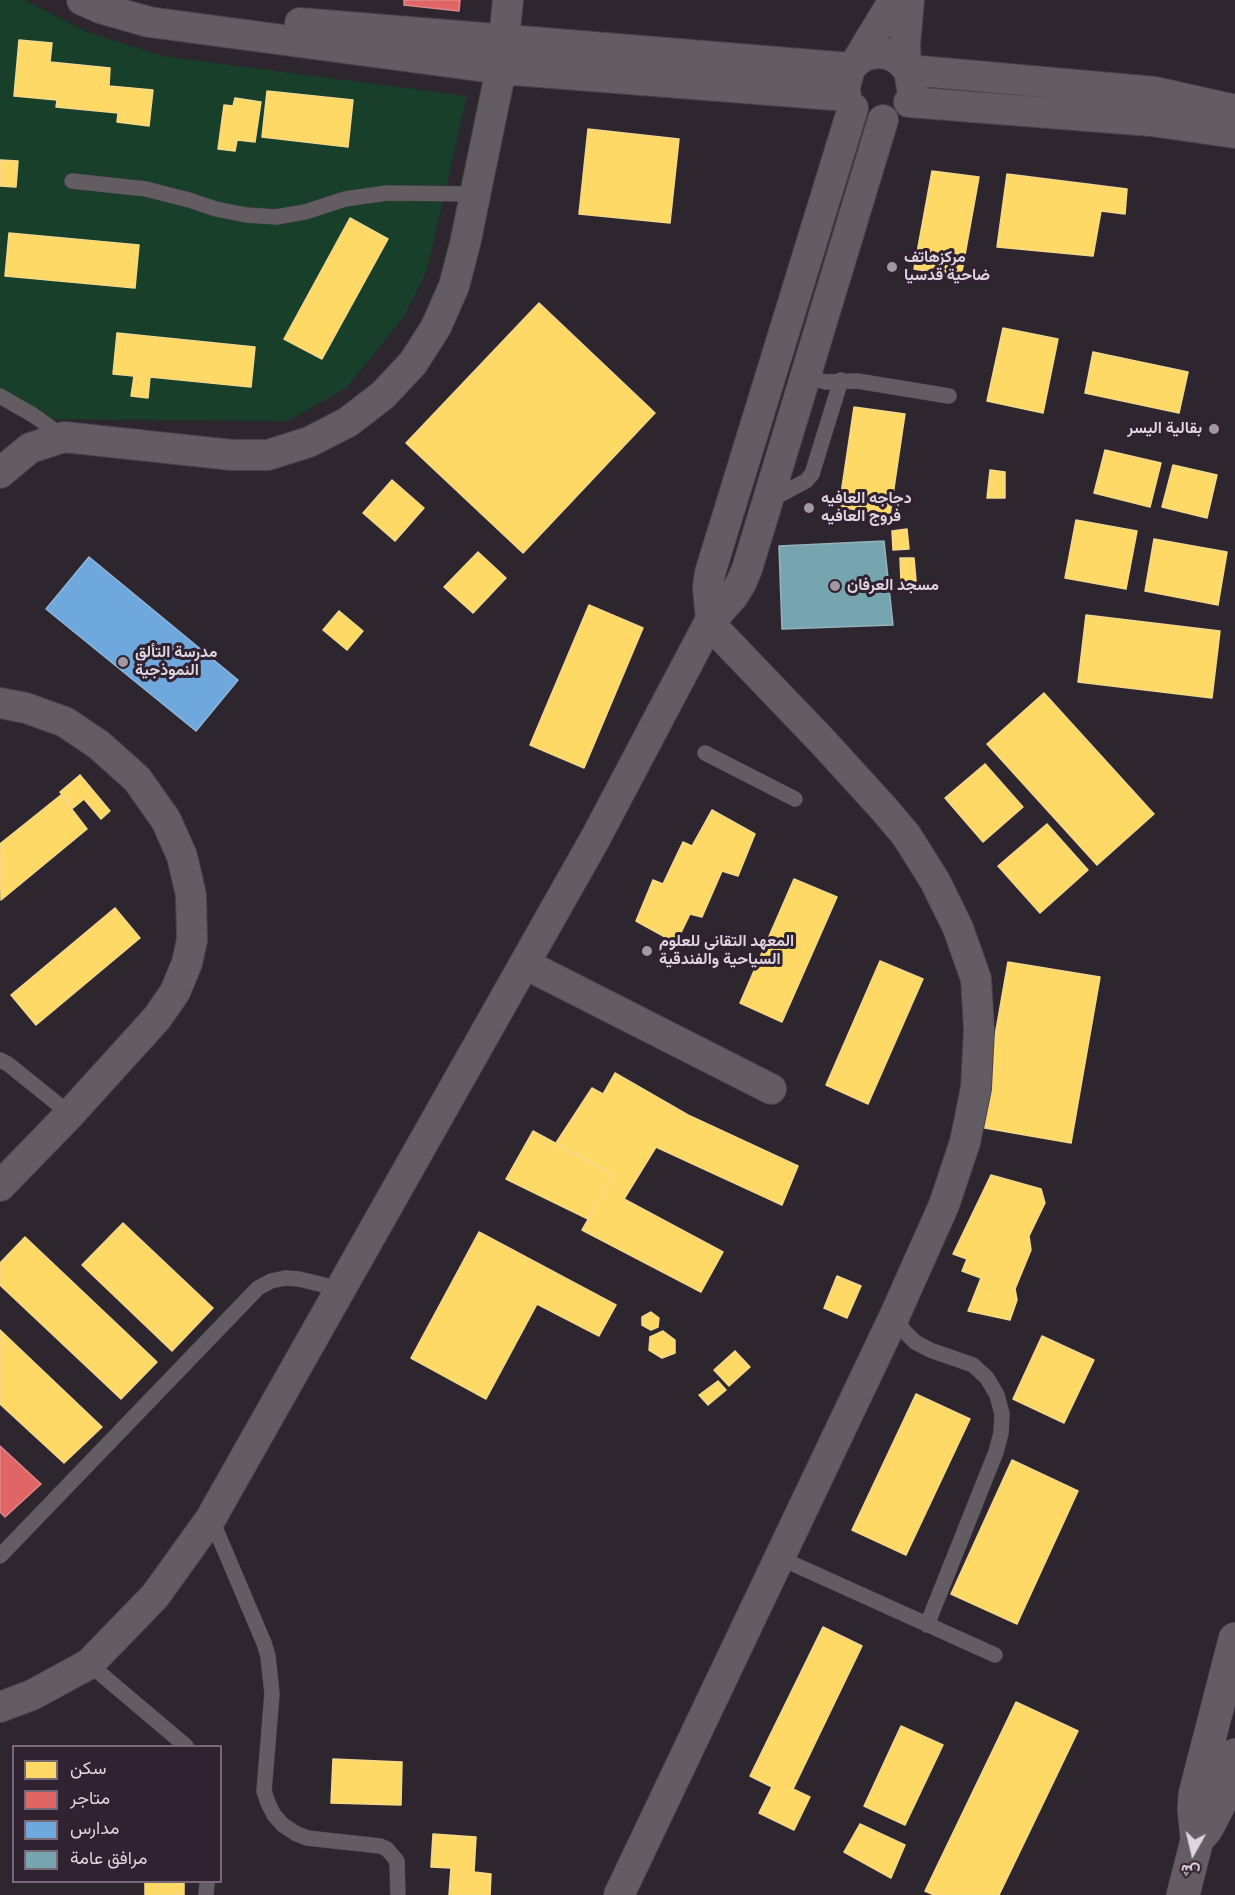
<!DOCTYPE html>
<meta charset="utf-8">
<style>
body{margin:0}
#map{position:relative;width:1235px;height:1895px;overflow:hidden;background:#2d262e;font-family:"Roboto Condensed",Vazirmatn,sans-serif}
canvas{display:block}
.legend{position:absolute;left:12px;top:1745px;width:210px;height:138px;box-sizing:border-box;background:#302231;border:2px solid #766a77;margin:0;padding:8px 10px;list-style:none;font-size:18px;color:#dfd5df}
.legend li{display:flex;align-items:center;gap:12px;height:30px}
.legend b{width:30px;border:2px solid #766a77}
.north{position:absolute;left:1163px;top:1823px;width:60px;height:60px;-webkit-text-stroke:4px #302231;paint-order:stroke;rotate:188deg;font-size:16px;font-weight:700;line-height:24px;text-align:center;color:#dfd5df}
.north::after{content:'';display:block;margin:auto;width:21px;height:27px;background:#dfd5df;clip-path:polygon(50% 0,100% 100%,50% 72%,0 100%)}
</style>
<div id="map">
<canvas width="1235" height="1895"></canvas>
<ul class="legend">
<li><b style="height:16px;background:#ffd966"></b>سكن</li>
<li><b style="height:16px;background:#e06666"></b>متاجر</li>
<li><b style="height:16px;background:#6fa8dc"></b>مدارس</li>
<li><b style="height:16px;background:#76a5af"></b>مرافق عامة</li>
</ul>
<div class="north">ش</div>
</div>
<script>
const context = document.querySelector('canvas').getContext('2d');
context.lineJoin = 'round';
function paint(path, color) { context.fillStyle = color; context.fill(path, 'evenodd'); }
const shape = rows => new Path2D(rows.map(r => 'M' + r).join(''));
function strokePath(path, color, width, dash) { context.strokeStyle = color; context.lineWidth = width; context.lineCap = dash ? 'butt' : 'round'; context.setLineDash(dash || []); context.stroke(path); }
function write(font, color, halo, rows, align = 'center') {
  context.font = font + ' "Roboto Condensed",Vazirmatn,sans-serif'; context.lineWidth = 6; context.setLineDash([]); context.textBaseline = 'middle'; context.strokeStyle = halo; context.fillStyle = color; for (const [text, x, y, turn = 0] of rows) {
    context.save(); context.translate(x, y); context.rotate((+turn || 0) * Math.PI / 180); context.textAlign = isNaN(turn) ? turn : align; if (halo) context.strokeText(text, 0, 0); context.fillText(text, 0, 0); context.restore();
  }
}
paint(shape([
 [0,0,24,0,87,32,162,56,467,96,427,270,403,318,346,388,288,421,42,419,0,390]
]), '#173f29');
const homes = shape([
 [19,40,52,43,50,62,110,68,109,86,153,90,149,126,117,122,118,113,56,107,57,100,14,96,19,40],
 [267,91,353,100,348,147,262,137,267,91],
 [235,98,261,102,255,142,237,140,235,151,218,149,224,105,233,106,235,98],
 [588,129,679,139,670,223,579,214,588,129],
 [0,160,18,161,16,187,0,186,0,160],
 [932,171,979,177,961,277,914,269,932,171],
 [1007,174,1127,189,1125,214,1101,211,1093,256,997,247,1007,174],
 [350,218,388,239,322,359,284,339,350,218],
 [9,233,139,245,135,288,5,276,9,233],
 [539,303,655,413,523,553,406,443,539,303],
 [1003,328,1058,339,1043,413,987,401,1003,328],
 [117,333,255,347,251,387,150,377,148,398,131,396,134,376,113,374,117,333],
 [1093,352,1188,372,1179,413,1085,393,1093,352],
 [854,407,905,414,890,515,839,507,854,407],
 [1105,450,1161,463,1150,507,1094,493,1105,450],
 [1173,465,1217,475,1207,518,1162,507,1173,465],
 [990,470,1005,472,1005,498,987,498,990,470],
 [392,480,424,508,395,541,363,513,392,480],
 [1076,520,1137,531,1126,589,1065,578,1076,520],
 [907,529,909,549,893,550,892,531,907,529],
 [1154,539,1227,552,1218,605,1145,591,1154,539],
 [478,552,506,578,473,613,444,587,478,552],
 [900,558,914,558,916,581,901,581,900,558],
 [589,605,643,628,584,768,530,745,589,605],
 [339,611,363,631,347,650,323,630,339,611],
 [1086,615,1220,631,1212,698,1078,682,1086,615],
 [1044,693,1154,814,1097,865,987,744,1044,693],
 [985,764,1023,807,983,842,945,798,985,764],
 [80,775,110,811,101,819,84,799,73,808,60,792,80,775],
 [61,795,87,829,1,900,0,844,61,795],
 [712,810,755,834,738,876,722,871,702,917,690,914,676,943,636,921,653,880,663,884,683,842,692,846,712,810],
 [1047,824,1088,870,1040,913,998,866,1047,824],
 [794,879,837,897,782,1022,740,1003,794,879],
 [115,908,140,938,36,1025,11,995,115,908],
 [880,961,923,979,868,1104,826,1085,880,961],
 [1008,962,1100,977,1071,1143,979,1127,1008,962],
 [615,1073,688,1115,798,1166,782,1205,656,1147,624,1199,723,1252,701,1292,582,1230,614,1175,556,1143,592,1088,603,1094,615,1073],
 [533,1131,614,1175,588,1219,506,1179,533,1131],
 [991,1175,1041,1189,1045,1203,1029,1236,1031,1250,1015,1289,1017,1300,1010,1320,968,1311,981,1278,962,1271,967,1259,953,1254,991,1175],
 [123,1223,213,1308,172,1351,82,1265,123,1223],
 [479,1232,616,1305,599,1336,537,1304,486,1399,411,1358,479,1232],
 [25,1237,157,1362,121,1399,0,1285,0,1263,25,1237],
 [837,1276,861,1286,847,1318,824,1308,837,1276],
 [651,1312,659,1318,658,1327,651,1330,642,1325,642,1317,651,1312],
 [0,1330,102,1427,64,1463,0,1404,0,1330],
 [663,1331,675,1340,675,1353,662,1358,649,1350,650,1337,663,1331],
 [1042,1336,1094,1360,1064,1423,1013,1399,1042,1336],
 [735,1351,750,1367,729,1386,714,1370,735,1351],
 [718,1381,726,1390,708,1405,699,1395,718,1381],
 [916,1394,970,1419,906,1555,852,1530,916,1394],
 [1012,1460,1078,1491,1017,1624,951,1594,1012,1460],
 [823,1627,862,1646,793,1789,810,1797,794,1830,759,1813,772,1787,750,1776,823,1627],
 [1016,1702,1078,1731,999,1895,934,1895,925,1891,1016,1702],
 [901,1726,943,1745,905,1825,864,1806,901,1726],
 [333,1759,402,1762,401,1805,331,1803,333,1759],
 [860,1824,905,1845,891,1878,844,1852,860,1824],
 [433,1834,476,1837,474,1872,491,1874,490,1895,449,1895,451,1868,431,1867,433,1834],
 [145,1882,184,1882,184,1895,145,1895,145,1882]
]);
paint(homes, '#ffd966');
strokePath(homes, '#f5d88a', 1.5);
const shops = shape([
 [404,0,460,0,459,11,404,5,404,0],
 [0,1446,41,1484,5,1517,0,1512,0,1446]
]);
paint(shops, '#e06666');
strokePath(shops, '#e0878a', 1.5);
const schools = shape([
 [89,557,238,680,196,731,46,609,89,557]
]);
paint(schools, '#6fa8dc');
strokePath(schools, '#91b6dd', 1.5);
const public = shape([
 [884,541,893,625,782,629,779,546,884,541]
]);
paint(public, '#76a5af');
strokePath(public, '#96b3bd', 1.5);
const service = shape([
 [72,181,146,189,189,200,216,209,246,215,276,217,305,212,345,199,387,193,475,194],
 [805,377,826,382,857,381,949,396],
 [0,396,33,415,64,437],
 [770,500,806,481,812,474,841,380],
 [705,753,795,799],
 [0,1060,8,1064,70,1114],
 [895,1315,903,1330,915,1342,930,1350,973,1365,987,1378,997,1395,1002,1414,1001,1433,996,1452,927,1625],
 [211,1518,264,1643,268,1656,272,1694,264,1791,268,1803,274,1815,283,1825,295,1833,307,1838,380,1846,387,1849,397,1861,398,1895],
 [0,1556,258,1288,271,1281,285,1278,299,1279,340,1289],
 [780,1558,995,1655],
 [89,1664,186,1746],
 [206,1895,207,1882]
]);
const minor = shape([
 [82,0,100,8,149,22,501,69,846,96],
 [300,23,850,68],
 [857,61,866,55,877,53,888,54,898,59,909,70,912,88],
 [906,66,905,44,909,0],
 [909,70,1155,92,1235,110],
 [845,87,850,68,857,61,894,0],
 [909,102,1151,121,1235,133],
 [0,473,30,448,64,437,232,455,268,455,309,442,348,422,383,395,413,363,436,327,454,286,465,244,501,69,508,0],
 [711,619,708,588,710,573,853,108],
 [0,703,26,708,65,722,99,745,137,779,166,820,182,856,191,895,192,940,187,963,175,992,157,1018,70,1114,0,1186],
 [525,964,771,1089],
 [0,1707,32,1695,89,1664,155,1596,211,1518,595,839,709,623,733,596,741,583,747,569,883,120],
 [619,1895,895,1315,944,1205,965,1142,976,1088,979,1029,976,979,958,928,935,881,906,835,884,809,823,742,709,623]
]);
const secondary = shape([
 [1197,1840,1194,1809,1195,1794,1235,1639],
 [1183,1895,1197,1840,1207,1828,1221,1801,1235,1755]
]);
strokePath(service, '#49424a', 16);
strokePath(minor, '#49424a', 32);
strokePath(secondary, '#49424a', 34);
strokePath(service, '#635d63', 15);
strokePath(minor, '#635d63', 30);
strokePath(secondary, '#635d63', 33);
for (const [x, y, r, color] of [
 [892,267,6,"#a198a1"],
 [1214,429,6,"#a198a1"],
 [809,508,6,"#a198a1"],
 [835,586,6,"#a198a1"],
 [123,662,6,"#a198a1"],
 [647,951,6,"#a198a1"]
]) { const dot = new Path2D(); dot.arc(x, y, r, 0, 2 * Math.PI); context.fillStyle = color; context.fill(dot); strokePath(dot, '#302231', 2); }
write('bold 16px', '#dfd5df', '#302231', [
 ["مركزهاتف",904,258],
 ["ضاحية قدسيا",904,276],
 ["بقالية اليسر",1202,429,"right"],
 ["دجاجه العافيه",821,499],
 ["فروج العافيه",821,517],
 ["مسجد العرفان",847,586],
 ["مدرسة التألق",135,653],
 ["النموذجية",135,671],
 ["المعهد التقاني للعلوم",659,942],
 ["السياحية والفندقية",659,960]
], 'left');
</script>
